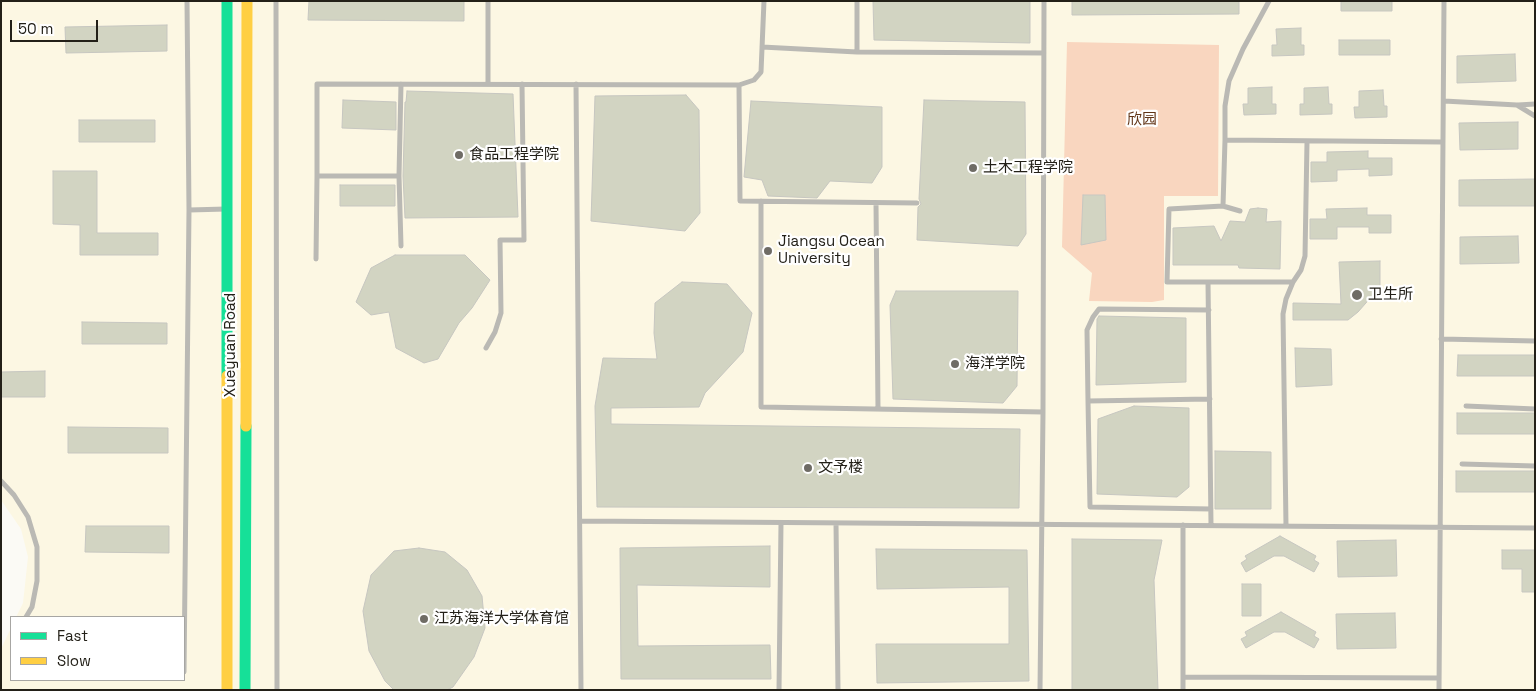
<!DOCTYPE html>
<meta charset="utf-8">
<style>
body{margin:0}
#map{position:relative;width:1536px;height:691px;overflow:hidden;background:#fbfaf5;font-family:"Space Grotesk",sans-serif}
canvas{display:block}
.frame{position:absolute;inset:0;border:2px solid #232018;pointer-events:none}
.legend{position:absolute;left:10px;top:616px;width:175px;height:65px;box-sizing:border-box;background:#fff;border:1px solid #a7a6a3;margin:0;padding:6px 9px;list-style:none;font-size:15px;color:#232018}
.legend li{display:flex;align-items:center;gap:10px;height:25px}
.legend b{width:25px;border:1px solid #a7a6a3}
.scale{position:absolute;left:10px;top:20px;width:88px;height:22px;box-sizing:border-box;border:2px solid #232018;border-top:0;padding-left:6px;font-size:15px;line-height:18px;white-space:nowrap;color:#232018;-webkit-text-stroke:4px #fff;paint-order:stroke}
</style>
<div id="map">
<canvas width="1536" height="691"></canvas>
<div class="frame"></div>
<ul class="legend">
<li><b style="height:6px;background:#16e098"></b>Fast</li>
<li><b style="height:6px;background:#ffcf43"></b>Slow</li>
</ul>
<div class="scale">50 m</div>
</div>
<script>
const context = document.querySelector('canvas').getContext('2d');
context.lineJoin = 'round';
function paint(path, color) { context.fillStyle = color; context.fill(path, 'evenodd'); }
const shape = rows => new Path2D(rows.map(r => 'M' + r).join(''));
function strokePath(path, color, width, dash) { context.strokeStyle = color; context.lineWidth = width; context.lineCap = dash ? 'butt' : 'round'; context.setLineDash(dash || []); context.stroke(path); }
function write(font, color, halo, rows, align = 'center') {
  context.font = font + ' "Space Grotesk","Noto Sans SC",sans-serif'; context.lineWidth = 4.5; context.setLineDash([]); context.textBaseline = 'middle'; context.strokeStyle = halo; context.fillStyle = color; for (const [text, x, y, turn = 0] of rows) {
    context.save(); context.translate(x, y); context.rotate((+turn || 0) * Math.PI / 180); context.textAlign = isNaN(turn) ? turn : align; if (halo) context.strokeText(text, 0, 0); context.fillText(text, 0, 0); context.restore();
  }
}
paint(shape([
 [1,1,1535,1,1535,690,1,690,1,649,11,628,11,680,184,680,184,617,16,617,23,603,28,557,21,529,1,500]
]), '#fcf7e3');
paint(shape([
 [1067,42,1219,45,1218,196,1164,196,1164,300,1152,302,1089,301,1092,273,1062,247]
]), '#f9d6bf');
const building = shape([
 [309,1,464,1,464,21,308,20,309,1],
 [873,1,1030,1,1030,43,874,40,873,1],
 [1072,1,1239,1,1239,14,1072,15,1072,1],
 [1341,1,1392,1,1392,11,1341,11,1341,1],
 [167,25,167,51,66,53,65,27,167,25],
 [1301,28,1301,45,1304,45,1304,55,1272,56,1272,45,1277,45,1276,29,1301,28],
 [1339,40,1390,40,1390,55,1339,55,1339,40],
 [1515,54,1516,81,1457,83,1457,56,1515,54],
 [1272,87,1272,104,1276,104,1276,114,1244,115,1243,104,1248,104,1248,88,1272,87],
 [1328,87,1329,104,1332,104,1332,114,1300,115,1300,104,1304,104,1304,88,1328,87],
 [1383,90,1384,106,1387,106,1387,117,1355,118,1354,107,1359,107,1359,91,1383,90],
 [407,91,513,94,518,217,405,218,403,176,405,102,406,102,407,91],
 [686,95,699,110,700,213,685,231,591,221,595,96,686,95],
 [343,100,396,102,396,130,342,128,343,100],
 [924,100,1025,102,1026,234,1018,246,917,240,918,207,921,204,919,199,924,100],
 [751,101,882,107,882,167,872,183,830,181,817,198,768,196,762,180,744,177,751,101],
 [79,120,155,120,155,142,79,142,79,120],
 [1518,122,1518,149,1460,150,1459,123,1518,122],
 [1368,151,1368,158,1392,158,1392,175,1369,176,1369,169,1337,170,1337,181,1311,182,1311,162,1327,162,1327,152,1368,151],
 [53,171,97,171,97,233,158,233,158,255,80,255,80,225,53,224,53,171],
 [1535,179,1535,206,1459,206,1459,180,1535,179],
 [340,185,395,185,395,206,340,206,340,185],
 [1083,195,1105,195,1106,240,1081,245,1083,195],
 [1258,208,1267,209,1266,222,1281,221,1280,269,1239,268,1238,265,1173,265,1173,228,1214,226,1221,241,1230,221,1245,222,1250,209,1258,208],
 [1367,208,1367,215,1391,215,1391,233,1369,233,1369,227,1337,227,1337,239,1310,239,1310,219,1327,219,1326,209,1367,208],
 [1518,236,1519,263,1460,264,1460,237,1518,236],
 [395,255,465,255,490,280,472,308,459,323,438,359,424,363,396,348,389,312,371,315,356,302,371,268,395,255],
 [1380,261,1380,287,1358,312,1348,320,1293,320,1293,303,1341,304,1339,262,1380,261],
 [682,282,727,284,752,313,743,352,705,393,699,407,611,408,611,424,1020,429,1019,508,597,507,595,406,603,358,657,359,654,333,655,303,682,282],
 [896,291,1018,291,1017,386,1003,403,893,399,890,305,896,291],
 [1099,316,1186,318,1186,382,1096,385,1097,319,1099,316],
 [82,322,167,323,167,344,82,344,82,322],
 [1295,348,1331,349,1332,385,1296,387,1295,348],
 [1458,355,1535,355,1535,376,1457,376,1458,355],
 [45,371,45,397,1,397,1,372,45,371],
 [1134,406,1189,408,1189,487,1177,497,1097,494,1098,419,1134,406],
 [1457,413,1535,413,1535,434,1457,434,1457,413],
 [68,427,168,428,168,453,68,453,68,427],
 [1215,451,1271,452,1271,509,1215,509,1215,451],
 [1456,471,1535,471,1535,492,1456,492,1456,471],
 [86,526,169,526,169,553,85,552,86,526],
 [1280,536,1316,556,1314,560,1319,563,1314,572,1284,556,1274,556,1246,572,1241,563,1247,559,1245,556,1280,536],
 [1072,539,1162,540,1154,580,1158,690,1072,690,1072,539],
 [1396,540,1397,576,1338,577,1337,541,1396,540],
 [770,546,770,587,637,585,638,646,770,645,771,679,621,679,620,548,770,546],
 [419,548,445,552,467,570,482,596,485,628,474,657,453,687,447,690,394,690,385,681,369,651,363,611,371,575,394,551,419,548],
 [876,549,1027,550,1029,681,877,683,876,644,1009,644,1009,587,877,589,876,549],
 [1502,550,1535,550,1535,592,1522,592,1522,569,1502,569,1502,550],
 [1242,584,1261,584,1261,616,1242,616,1242,584],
 [1281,612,1316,632,1314,636,1319,639,1314,648,1285,632,1274,632,1246,648,1241,639,1247,636,1245,632,1281,612],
 [1395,613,1396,648,1337,649,1336,614,1395,613]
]);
paint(building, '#d2d4c2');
strokePath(building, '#c7c7c1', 1);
strokePath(shape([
 [276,1,277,690],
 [488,1,488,84],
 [857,1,857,52,1044,53],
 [762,47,857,52],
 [576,84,581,690],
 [739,85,740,201,917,203],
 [1444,101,1517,105,1535,116],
 [1518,105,1535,104],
 [1225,140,1225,106,1229,81,1243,49,1269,1],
 [317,176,317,84,739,85,754,80,761,72,764,1],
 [761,201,761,407,1043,412],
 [876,203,878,409],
 [1223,206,1225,140,1442,142],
 [189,210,226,209],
 [401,246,399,176,401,84],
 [316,259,317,176,399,176],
 [1208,282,1167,282,1169,209,1223,206,1240,211],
 [1441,339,1535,341],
 [486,348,495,332,501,313,500,240,524,240,522,84],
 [1210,399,1088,401,1090,507,1211,509],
 [1088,401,1087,330,1093,317,1099,309,1209,310],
 [1466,406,1535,409],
 [1462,464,1535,466],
 [1,481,14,495,28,517,37,547,37,581,32,607,26,617],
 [580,521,1535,528],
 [836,523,838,690],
 [1211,525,1208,282,1293,282],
 [1286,526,1283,314,1286,299,1293,282,1301,270,1305,256,1307,142],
 [184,672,189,210,187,1],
 [1183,677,1439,678],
 [779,690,781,523],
 [1040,690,1043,412,1044,1],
 [1183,690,1183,525],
 [1439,690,1444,1]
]), '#bab9b4', 5);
strokePath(shape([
 [227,1,227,376],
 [245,690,246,426]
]), '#16e098', 11);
strokePath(shape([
 [227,376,227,690],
 [246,426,247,1]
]), '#ffcf43', 11);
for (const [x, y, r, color] of [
 [459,155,5,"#6f6c65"],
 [973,168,5,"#6f6c65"],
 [768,251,5,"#6f6c65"],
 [1357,295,6,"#6f6c65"],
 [955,364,5,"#6f6c65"],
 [808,468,5,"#6f6c65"],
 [424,619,5,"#6f6c65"]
]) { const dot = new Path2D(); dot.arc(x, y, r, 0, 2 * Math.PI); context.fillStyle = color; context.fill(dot); strokePath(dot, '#fff', 2); }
write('15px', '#613416', '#fff', [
 ["欣园",1142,120]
]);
write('15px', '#232018', '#fff', [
 ["食品工程学院",469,155],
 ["土木工程学院",983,168],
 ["Jiangsu Ocean",778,242],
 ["University",778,259],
 ["卫生所",1368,295],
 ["海洋学院",965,364],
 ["文予楼",818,468],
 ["江苏海洋大学体育馆",434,619]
], 'left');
write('15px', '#232018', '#fff', [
 ["Xueyuan Road",231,345,-90]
]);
</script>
